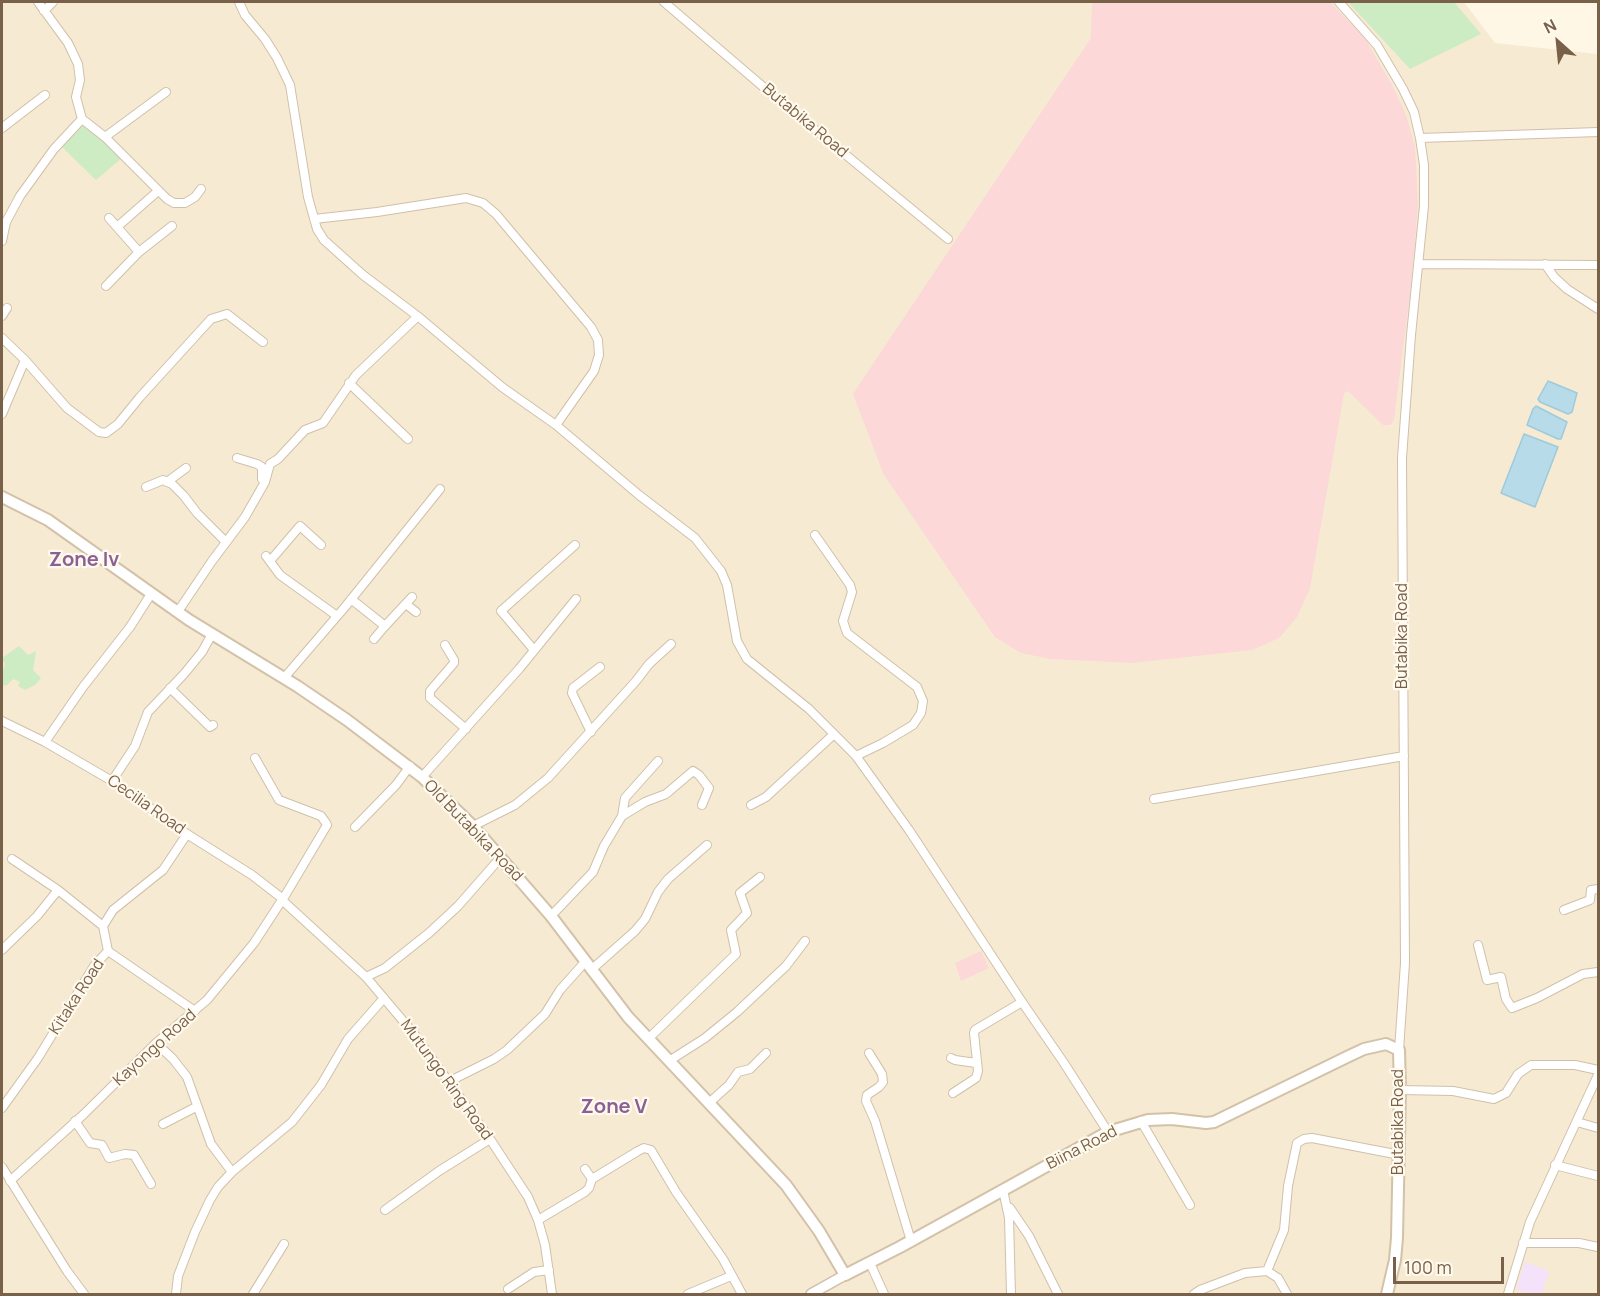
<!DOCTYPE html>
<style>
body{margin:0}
#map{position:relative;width:1600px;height:1296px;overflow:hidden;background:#fef7e6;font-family:Manrope,sans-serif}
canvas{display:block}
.frame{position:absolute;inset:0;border:3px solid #796048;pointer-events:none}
.north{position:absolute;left:1528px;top:12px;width:60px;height:60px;-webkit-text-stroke:4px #fffaed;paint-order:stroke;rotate:333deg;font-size:16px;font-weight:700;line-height:24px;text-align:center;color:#796048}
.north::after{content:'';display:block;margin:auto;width:21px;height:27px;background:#796048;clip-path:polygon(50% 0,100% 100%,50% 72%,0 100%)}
.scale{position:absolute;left:1393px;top:1257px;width:111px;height:27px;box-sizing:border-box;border:3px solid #796048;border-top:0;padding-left:8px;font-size:18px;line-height:21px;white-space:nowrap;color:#796048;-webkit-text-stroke:4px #fffaed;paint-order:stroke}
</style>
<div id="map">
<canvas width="1600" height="1296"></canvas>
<div class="frame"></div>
<div class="north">N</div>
<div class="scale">100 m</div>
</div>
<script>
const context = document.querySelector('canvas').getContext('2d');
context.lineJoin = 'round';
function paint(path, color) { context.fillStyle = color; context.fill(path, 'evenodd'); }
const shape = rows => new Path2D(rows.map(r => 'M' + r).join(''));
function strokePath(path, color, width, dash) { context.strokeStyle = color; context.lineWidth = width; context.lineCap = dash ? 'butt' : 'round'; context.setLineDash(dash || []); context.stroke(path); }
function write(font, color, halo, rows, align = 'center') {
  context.font = font + ' Manrope,sans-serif'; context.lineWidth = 4.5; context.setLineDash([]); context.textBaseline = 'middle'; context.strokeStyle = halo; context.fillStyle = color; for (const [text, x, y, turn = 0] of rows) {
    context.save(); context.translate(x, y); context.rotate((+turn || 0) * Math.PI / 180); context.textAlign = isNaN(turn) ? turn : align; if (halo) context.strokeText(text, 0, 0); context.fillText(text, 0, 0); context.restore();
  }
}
paint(shape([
 [2,2,1464,2,1495,43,1598,54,1598,1294,2,1294]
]), '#f6ead3');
paint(shape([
 [1525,1262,1549,1271,1542,1294,1527,1294,1516,1289]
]), '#f4e2fa');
paint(shape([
 [1092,2,1330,2,1364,37,1392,85,1406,115,1415,147,1418,205,1411,285,1394,420,1390,425,1383,425,1348,391,1344,393,1310,588,1297,617,1279,638,1252,650,1132,663,1051,659,1021,653,995,637,884,475,853,394,1091,38],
 [981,951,989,968,961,981,955,963]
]), '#fcd8d8');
paint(shape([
 [1348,2,1454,2,1481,34,1410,69],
 [78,125,87,127,123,157,96,180,60,145],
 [19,646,28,655,36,651,33,670,41,678,35,685,25,690,18,686,20,682,13,679,7,685,2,686,2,674,5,663,2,661,2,658]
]), '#ceecc3');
const water = shape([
 [1548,381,1577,393,1572,412,1568,414,1540,402,1538,399,1548,381],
 [1536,406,1567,422,1561,439,1558,439,1527,425,1533,409,1536,406],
 [1524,434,1558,447,1535,507,1501,493,1524,434]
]);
paint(water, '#b8dbe9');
strokePath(water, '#9ecadb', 1.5);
const minor = shape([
 [239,2,245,15,265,39,277,58,290,85,308,197,317,229,324,240,363,275,420,318,502,387,556,425,639,495,695,538,721,571,727,585,737,641,747,659,809,709,856,756,909,830,1022,1002,1064,1063,1108,1132],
 [664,2,761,85,948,239],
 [1339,2,1377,45,1403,89,1414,112,1420,138,1424,165,1424,206,1411,335,1402,458,1405,963,1399,1050],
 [44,11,53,2],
 [82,119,105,137,167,199,174,203,185,203,195,197,201,189],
 [2,128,45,95],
 [105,137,166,92],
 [1420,138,1598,132],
 [109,218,139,252],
 [314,219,377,212,466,198,483,203,496,214,591,327,598,340,599,355,594,371,556,425],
 [117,227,158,191],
 [2,241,6,222,20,196,54,149,82,119,76,97,80,80,78,64,68,43,38,2],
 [1418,264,1598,265],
 [1545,264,1554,277,1567,289,1598,309],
 [106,286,139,252,172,226],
 [2,316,7,308],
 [2,338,25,360,2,414],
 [25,360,67,408,99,432,106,433,118,424,140,397,211,319,227,314,263,342],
 [349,383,408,439],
 [237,458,257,464,262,467,262,479],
 [167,482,186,468],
 [146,487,163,480,172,484,184,496,197,513,226,542],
 [815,535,850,585,852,592,843,621,847,633,917,687,923,701,921,713,913,725,883,743,856,756],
 [266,556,280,575,337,616],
 [270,561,300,526,321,545],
 [351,599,385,626,412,597],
 [406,604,416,612],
 [175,611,181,607,212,561,245,517,265,482,270,464,278,459,305,430,323,423,356,375,417,317],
 [374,639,385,626],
 [445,645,454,660,454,663,430,691,430,698,466,729],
 [534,650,501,611,575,545],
 [284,678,345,607,440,489],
 [170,688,210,727,213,725],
 [2,721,45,742,112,781,187,834,252,875,283,899,282,900,366,977,415,1035,490,1139,528,1197,538,1220,545,1245,552,1294],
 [591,732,572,693,573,688,600,667],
 [45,742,83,687,130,627,151,594],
 [255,758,279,800,321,816,326,823,327,825,283,899],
 [422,777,519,669,576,599],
 [112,781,135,746,148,712,184,674,202,652,212,634],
 [1154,799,1404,756],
 [751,805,766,797,833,735],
 [622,816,625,798,658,761],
 [473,826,515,805,548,778,636,681,649,664,671,644],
 [355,827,396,785,410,766],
 [12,859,58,890],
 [1564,910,1590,900,1591,890,1598,889],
 [551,916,593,872,604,846,622,816,645,802,666,794,693,771,699,775,709,788,702,805],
 [1478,945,1487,980,1501,977,1506,999,1512,1008,1537,998,1583,974,1598,972],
 [2,950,37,916,58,890,103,926],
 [108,951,195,1011],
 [591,970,635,931,645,919,658,892,668,879,707,845],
 [366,977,385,968,429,933,458,906,501,857],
 [648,1039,736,954,731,930,747,913,740,893,760,877],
 [156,1043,173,1059,187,1077,211,1144,232,1172],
 [869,1053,882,1074,883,1082,879,1087,867,1095,866,1101,875,1121,911,1241],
 [951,1058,955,1060,976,1063],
 [669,1061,705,1038,737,1012,786,966,805,941],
 [448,1082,494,1059,507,1050,545,1014,560,990,585,962],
 [1400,1090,1453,1091,1494,1099,1506,1093,1518,1074,1531,1065,1575,1065,1598,1070],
 [953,1093,976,1078,978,1071,974,1033,975,1030,1022,1002],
 [709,1103,729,1085,738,1072,750,1069,766,1053],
 [2,1108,38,1058,94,966,108,951,103,926,113,910,163,870,187,834],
 [75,1121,90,1143,102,1145,109,1158,125,1154,134,1155,151,1184],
 [1141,1121,1190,1205],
 [1577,1122,1598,1128],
 [163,1124,196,1107],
 [1555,1165,1598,1176],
 [2,1167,67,1271,84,1294],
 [585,1169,592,1179],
 [10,1181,84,1114,156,1043,207,1000,254,943,282,900],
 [1003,1190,1009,1218,1011,1294],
 [1010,1208,1029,1236,1058,1294],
 [385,1210,439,1171,490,1139],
 [538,1220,585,1192,589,1188,592,1179,638,1151,644,1148,651,1150,676,1192,723,1259,742,1294],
 [1523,1243,1579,1243,1598,1247],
 [870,1263,884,1294],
 [508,1289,534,1272,549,1270],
 [176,1294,178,1276,195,1232,210,1200,218,1187,232,1172,292,1122,321,1085,348,1039,384,998],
 [253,1294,284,1244],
 [688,1294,731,1276],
 [1194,1294,1200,1290,1245,1273,1267,1271],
 [1287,1294,1278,1278,1267,1271,1284,1230,1288,1186,1297,1143,1304,1139,1312,1138,1400,1155],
 [1508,1294,1530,1222,1598,1075]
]);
const tertiary = shape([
 [811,1294,845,1275]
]);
const secondary = shape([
 [2,497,48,520,189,620,297,686,347,720,422,777,473,826,551,916,628,1017,786,1185,819,1231,845,1275,900,1247,1108,1132,1148,1120,1172,1119,1206,1123,1214,1122,1349,1056,1364,1049,1386,1044,1399,1050,1400,1090,1397,1238,1395,1260,1387,1294]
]);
strokePath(minor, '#d0c0aa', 10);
strokePath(tertiary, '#d0c0aa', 12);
strokePath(secondary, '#d3c1a8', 14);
strokePath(minor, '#fff', 8);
strokePath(tertiary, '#fff', 9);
strokePath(secondary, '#fff', 10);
write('16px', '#796048', '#fffaed', [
 ["Butabika Road",805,121,40],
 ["Butabika Road",1403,636,-90],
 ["Cecilia Road",146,805,35],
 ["Old Butabika Road",473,831,46],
 ["Kitaka Road",77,997,-57],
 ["Kayongo Road",155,1048,-42],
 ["Mutungo Ring Road",446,1080,54],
 ["Butabika Road",1399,1122,-90],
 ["Biina Road",1082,1148,-27]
]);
write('bold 20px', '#8b6095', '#fffaed', [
 ["Zone Iv",84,560],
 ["Zone V",614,1107]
]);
</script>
